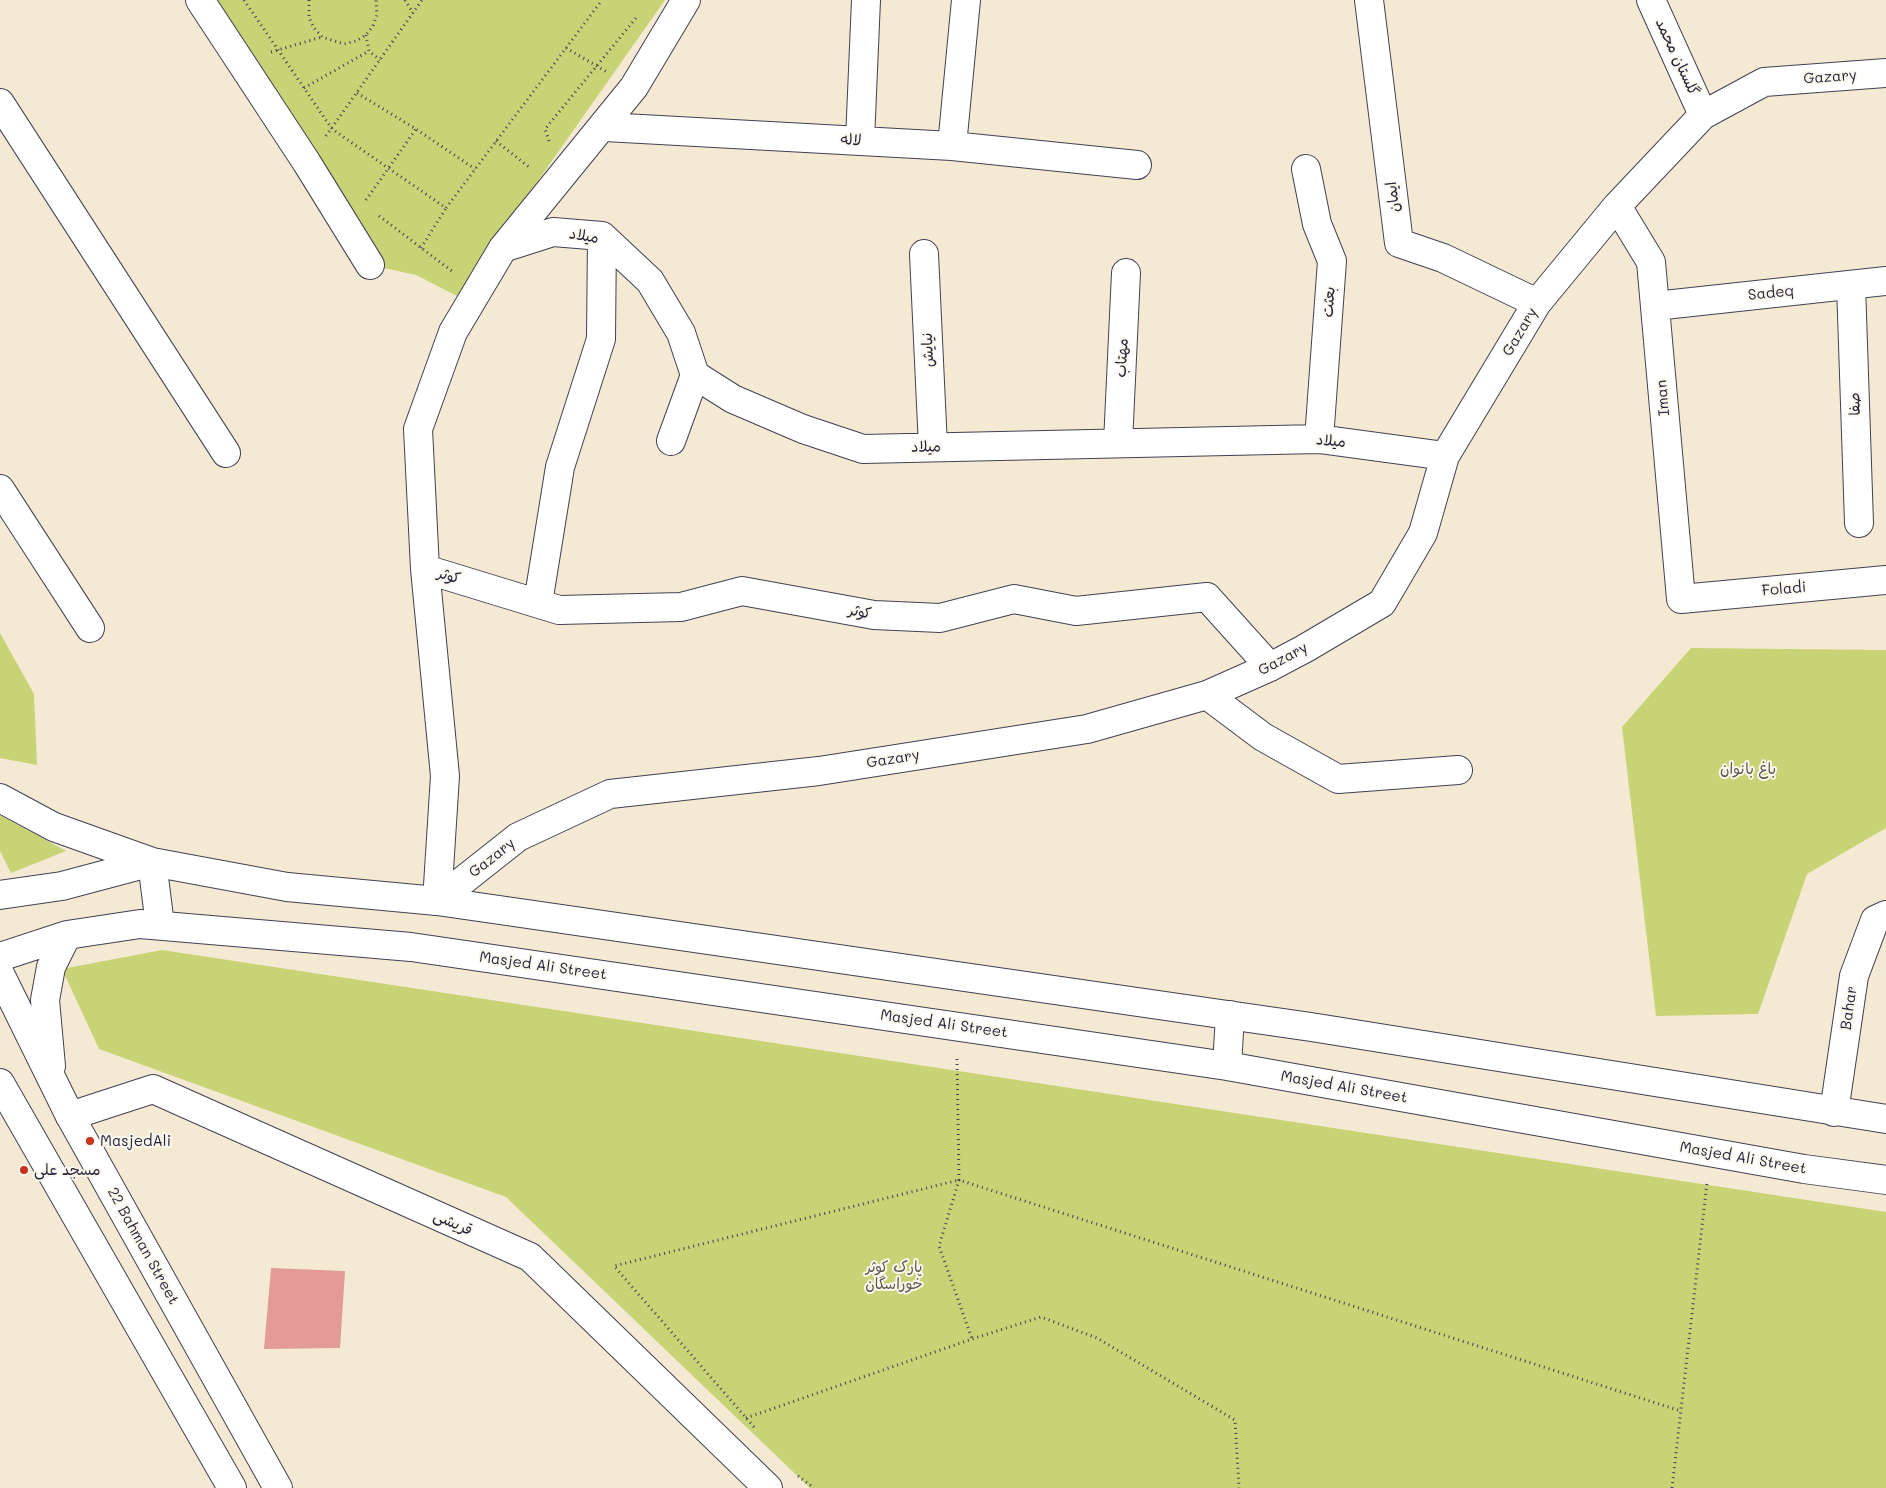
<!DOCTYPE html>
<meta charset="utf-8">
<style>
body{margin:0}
canvas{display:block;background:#f4ead4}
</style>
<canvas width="1886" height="1488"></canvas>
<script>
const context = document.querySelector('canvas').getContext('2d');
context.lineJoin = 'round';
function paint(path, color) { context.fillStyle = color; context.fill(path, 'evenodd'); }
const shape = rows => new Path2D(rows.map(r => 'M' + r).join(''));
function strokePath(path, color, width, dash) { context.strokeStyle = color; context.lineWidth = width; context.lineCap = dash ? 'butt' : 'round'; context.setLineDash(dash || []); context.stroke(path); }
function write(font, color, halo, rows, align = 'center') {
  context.font = font + ' Mali,"Playpen Sans Arabic",sans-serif'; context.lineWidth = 4; context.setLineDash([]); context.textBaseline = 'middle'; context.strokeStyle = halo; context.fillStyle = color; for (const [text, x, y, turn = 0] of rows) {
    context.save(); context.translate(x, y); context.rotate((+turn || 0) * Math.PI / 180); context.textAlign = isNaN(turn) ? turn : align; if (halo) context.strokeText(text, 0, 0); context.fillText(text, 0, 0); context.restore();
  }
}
paint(shape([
 [213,0,665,0,457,296,416,275,384,268],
 [0,633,34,694,37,765,0,758],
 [1691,648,1886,650,1886,828,1807,874,1758,1014,1656,1016,1622,727],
 [0,815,66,851,11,873,0,851],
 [162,950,1886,1212,1886,1488,810,1488,506,1197,99,1049,62,969]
]), '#c7d375');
paint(shape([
 [271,1268,345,1271,340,1348,264,1349]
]), '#e29b96');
const minor = shape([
 [200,0,307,163,370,265],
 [1369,0,1399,243,1443,258,1537,303],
 [1651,0,1703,115],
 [0,103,226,453],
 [605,127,952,146,966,0],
 [860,140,866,0],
 [952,146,1137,165],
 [1306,169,1317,224,1332,261,1319,439],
 [1617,206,1651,262,1681,599,1886,580],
 [503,248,553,232,602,236,650,281,681,333,695,375,733,399,803,429,863,449,1319,439,1445,456],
 [924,254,933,447],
 [1851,285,1859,523],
 [1655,306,1886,281],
 [671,441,695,375],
 [1118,443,1126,273],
 [0,489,90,628],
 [425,569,559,610,681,607,742,591,874,615,940,618,1014,599,1076,611,1207,597,1270,667],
 [538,603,560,467,601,339,602,236],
 [1207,695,1263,737,1338,779,1458,770],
 [437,901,518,837,610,794,819,771,1087,729,1207,695,1270,667,1304,649,1382,603,1423,533,1445,456,1537,303,1617,206,1703,115,1764,82,1886,73],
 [437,901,445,776,425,569,418,429,453,332,503,248,634,87,686,0],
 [1834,1112,1854,976,1875,920,1886,915],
 [70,1116,153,1089,530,1257,768,1488]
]);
const major = shape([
 [0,798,54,827,152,862,160,925],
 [0,895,62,886,152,862,287,887,437,901,1311,1027,1886,1119],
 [0,957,67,935,140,924,411,947,1227,1066,1804,1169,1886,1180],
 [0,974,70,1116,278,1488],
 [51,1066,45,1000,51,967,67,935],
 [1227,1066,1230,1015],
 [0,1083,232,1488]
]);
strokePath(minor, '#424052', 30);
strokePath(major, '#424052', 30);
strokePath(shape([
 [244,0,332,129,446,208,602,0],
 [309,0,309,18,314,28,322,37,344,44,356,41,366,35,373,26,377,15,376,0],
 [405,0,413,13],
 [366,35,369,51,380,60],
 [566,48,607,72],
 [271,52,322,37],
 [304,88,369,51],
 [357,93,416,129,475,169],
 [326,136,422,0],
 [496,141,529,167],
 [549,141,545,129,636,18],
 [366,200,416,129],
 [379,216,452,271],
 [421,248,446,208],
 [957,1059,959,1180,1681,1411],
 [959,1180,939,1246,972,1339],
 [746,1418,972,1339,1041,1317,1097,1338,1235,1420,1239,1488],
 [754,1427,614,1266,959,1180],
 [798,1476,814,1488],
 [1672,1488,1707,1183]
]), '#424052', 3, [1, 4]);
strokePath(minor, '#fff', 28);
strokePath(major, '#fff', 28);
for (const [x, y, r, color] of [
 [90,1141,5,"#c8321e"],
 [24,1170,5,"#c8321e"]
]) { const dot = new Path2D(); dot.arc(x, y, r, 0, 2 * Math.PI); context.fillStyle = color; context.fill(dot); strokePath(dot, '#fbf7ec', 2); }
write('15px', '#22223b', '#fbf7ec', [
 ["گلستان محمد",1677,57,65],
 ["Gazary",1830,77,-4],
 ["لاله",851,140,3],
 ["ایمان",1393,197,-97],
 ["میلاد",584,236,10],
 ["Sadeq",1771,293,-6],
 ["بعثت",1329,302,-86],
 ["Gazary",1520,332,-59],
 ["نیایش",928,350,-93],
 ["مهتاب",1122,358,-87],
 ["Iman",1663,398,-95],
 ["صفا",1855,404,-92],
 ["میلاد",1331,441,5],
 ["میلاد",926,447,-1],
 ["کوثر",449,576,17],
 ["Foladi",1784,589,-5],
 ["کوثر",860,612,10],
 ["Gazary",1283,659,-28],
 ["Gazary",893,759,-9],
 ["Gazary",492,858,-38],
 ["Masjed Ali Street",543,966,8],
 ["Bahar",1849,1008,-82],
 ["Masjed Ali Street",944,1024,8],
 ["Masjed Ali Street",1344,1087,10],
 ["Masjed Ali Street",1743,1158,10],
 ["قریشی",453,1223,24],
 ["22 Bahman Street",143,1246,61]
]);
write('15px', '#54574c', '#fbf7ec', [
 ["باغ بانوان",1748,769],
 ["پارک کوثر",894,1267],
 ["خوراسگان",894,1284]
]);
write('15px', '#22223b', '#fbf7ec', [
 ["MasjedAli",100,1141],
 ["مسجد علی",34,1170]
], 'left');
</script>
